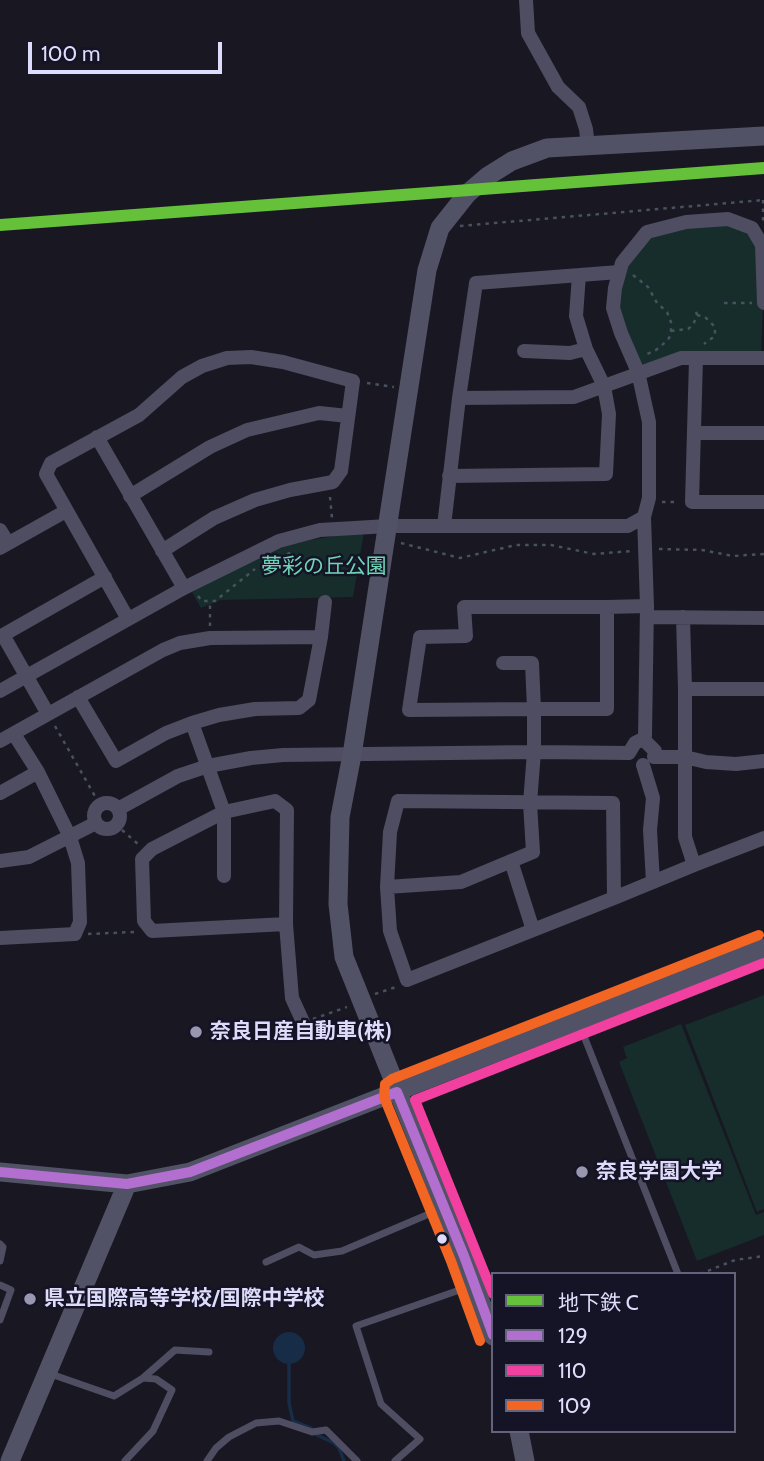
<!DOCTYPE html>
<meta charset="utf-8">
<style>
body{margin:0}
#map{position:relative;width:764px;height:1461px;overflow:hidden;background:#181722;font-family:Cabin,"Noto Sans JP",sans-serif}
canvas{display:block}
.legend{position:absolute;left:491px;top:1272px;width:245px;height:161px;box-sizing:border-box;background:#151326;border:2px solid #65637b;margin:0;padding:9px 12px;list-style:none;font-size:21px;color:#dedcfb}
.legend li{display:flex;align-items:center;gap:14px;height:35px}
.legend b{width:35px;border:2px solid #65637b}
.scale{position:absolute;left:28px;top:42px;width:194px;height:32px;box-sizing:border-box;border:4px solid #dedcfb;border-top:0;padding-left:9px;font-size:21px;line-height:24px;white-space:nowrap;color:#dedcfb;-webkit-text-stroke:5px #151326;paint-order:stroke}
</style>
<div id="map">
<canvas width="764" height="1461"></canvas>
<ul class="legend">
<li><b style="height:9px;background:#65c03a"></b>地下鉄 C</li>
<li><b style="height:9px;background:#b36fd0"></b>129</li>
<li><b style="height:9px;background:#f240a1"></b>110</li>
<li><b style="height:9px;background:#f26522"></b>109</li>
</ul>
<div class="scale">100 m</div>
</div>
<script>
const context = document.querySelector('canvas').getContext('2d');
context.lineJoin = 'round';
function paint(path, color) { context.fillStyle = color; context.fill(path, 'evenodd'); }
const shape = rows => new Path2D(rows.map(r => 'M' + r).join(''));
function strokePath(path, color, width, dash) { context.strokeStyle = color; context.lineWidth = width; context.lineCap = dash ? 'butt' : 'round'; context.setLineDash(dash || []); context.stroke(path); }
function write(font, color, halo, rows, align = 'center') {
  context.font = font + ' Cabin,"Noto Sans JP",sans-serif'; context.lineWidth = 5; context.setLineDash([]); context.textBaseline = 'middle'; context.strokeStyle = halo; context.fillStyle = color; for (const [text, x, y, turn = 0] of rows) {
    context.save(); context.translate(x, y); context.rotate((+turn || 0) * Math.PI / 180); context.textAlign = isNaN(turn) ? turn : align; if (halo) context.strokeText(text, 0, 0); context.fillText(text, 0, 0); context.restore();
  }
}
paint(shape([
 [686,222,752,228,762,245,763,303,761,358,696,359,638,372,621,333,615,288,647,232],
 [357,532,364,532,353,597,221,600,201,608,192,592,265,552,305,541],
 [764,995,764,1209,757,1212,685,1025],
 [681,1024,756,1215,764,1212,764,1235,697,1261,619,1062,627,1058,623,1047]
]), '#162d2c');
paint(shape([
 '273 1348a16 16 0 1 1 32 0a16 16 0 1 1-32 0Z'
]), '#172c47');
strokePath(shape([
 [289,1364,289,1403,293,1421,311,1428,317,1435,334,1443,339,1448,344,1461]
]), '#172c47', 3.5);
strokePath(shape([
 [763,200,763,221],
 [460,226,764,200],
 [633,275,648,287,657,303,667,312,671,322,671,334,668,340,656,350,645,355],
 [724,303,752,303],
 [697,315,705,317,715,327,715,336,704,344],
 [671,331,688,329,693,325,697,315,695,307],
 [367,383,394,387],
 [330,497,332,518],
 [662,502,679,502],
 [401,543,460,558,516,545,551,545,594,554,632,551],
 [659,549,702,550,733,556,764,554],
 [279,557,293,552],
 [198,596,202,601,215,601,255,569],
 [210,626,210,601],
 [55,726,100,805],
 [122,830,138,844],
 [88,934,134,932],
 [375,994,396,987],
 [313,1019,347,1007],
 [700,1274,735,1260,764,1256]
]), '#48525e', 2.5, [3.5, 5]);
strokePath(shape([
 [578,1021,678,1274],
 [0,1244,3,1247,0,1261],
 [266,1262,299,1247,314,1255,342,1251,443,1208],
 [0,1285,11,1290,0,1320],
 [48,1373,114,1396,143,1378,156,1379,172,1390,153,1431,125,1461],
 [143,1378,175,1350,209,1352],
 [207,1461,216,1448,229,1437,256,1423,279,1421,312,1432,326,1430,357,1461],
 [395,1461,420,1439,381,1404,356,1326,474,1285]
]), '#4e4d61', 7);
strokePath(shape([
 [526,0,528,33,558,87,579,107,586,129,588,146],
 [524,351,570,353,586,349],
 [696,359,692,502,764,502],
 [459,398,574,397,681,358,764,358],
 [695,433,764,433],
 [97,437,184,588],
 [449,476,606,474,609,414,604,386,586,349,576,316,579,275],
 [130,496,210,447,247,430,319,413,348,416],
 [444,526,459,398,476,283,619,272],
 [0,530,8,543],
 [0,548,66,511],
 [647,617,764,618],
 [683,617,685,689,685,837,694,865,764,838],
 [128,619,46,474,51,463,139,415,182,377,202,366,227,358,251,357,283,362,353,381,341,471,333,482,290,490,255,500,214,518,162,551],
 [3,635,105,577],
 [0,637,3,635,48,714],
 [503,663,532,663,534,709,409,710,420,637,466,636,464,607,607,607],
 [685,689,764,689],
 [0,691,184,588,279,541,320,530,388,526,628,526,644,517,649,498,649,422,638,372,621,333,613,308,615,288,622,263,647,232,686,222,728,219,752,228,762,245,764,303],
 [78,697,116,761,166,733,192,723,219,715,255,709,299,708,309,700,321,637],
 [192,723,224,812,224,876],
 [643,739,645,736,647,606,644,517],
 [643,739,655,751,654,757,685,757,706,762,736,764,764,761],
 [0,741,163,650,180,643,210,638,321,637,325,602],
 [643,765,653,798,650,830,653,882],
 [0,793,38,772],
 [398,801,613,803,614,898,407,980,390,931,387,887,390,832,398,801],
 '94 816a13 13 0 1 1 26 0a13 13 0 1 1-26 0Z',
 [118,809,178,776,208,766,251,758,283,755,534,752,629,753,635,743,643,739],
 [0,861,29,857,96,823],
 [511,861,533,930],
 [387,887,461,882,533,852,530,803,534,752,534,709,607,709,607,607,647,606],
 [614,898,694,865],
 [286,924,152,931,144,921,142,859,152,849,224,812,275,801,287,810,286,924,292,998,303,1022],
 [0,938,75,934,80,922,78,863,70,837,38,772,14,734]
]), '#4e4d61', 14);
strokePath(shape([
 [0,1172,127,1184,190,1172,764,948],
 [493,1336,464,1256,344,957,338,904,340,817,352,755,427,270,440,228,467,194,488,176,512,161,547,148,764,136],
 [519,1431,525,1461],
 [10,1461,127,1184]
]), '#525267', 19);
strokePath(shape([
 [0,1172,127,1184,190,1172,397,1092,464,1256,493,1335]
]), '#b36fd0', 10);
strokePath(shape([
 [493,1294,415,1100,764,963]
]), '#f240a1', 10);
strokePath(shape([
 [480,1341,451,1261,384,1097,385,1084,392,1079,759,935]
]), '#f26522', 10);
strokePath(shape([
 [0,225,764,168]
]), '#65c03a', 12);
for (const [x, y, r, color] of [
 [196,1032,7,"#9997af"],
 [582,1172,7,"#9997af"],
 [442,1239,6,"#dedcfb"],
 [30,1299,7,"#9997af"]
]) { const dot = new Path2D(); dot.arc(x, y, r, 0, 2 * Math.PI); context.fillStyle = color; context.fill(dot); strokePath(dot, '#151326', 2.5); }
write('21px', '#6fd4b6', '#151326', [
 ["夢彩の丘公園",324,567]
]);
write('bold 21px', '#dedcfb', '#151326', [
 ["奈良日産自動車(株)",210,1032],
 ["奈良学園大学",596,1172],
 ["県立国際高等学校/国際中学校",44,1299]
], 'left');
</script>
